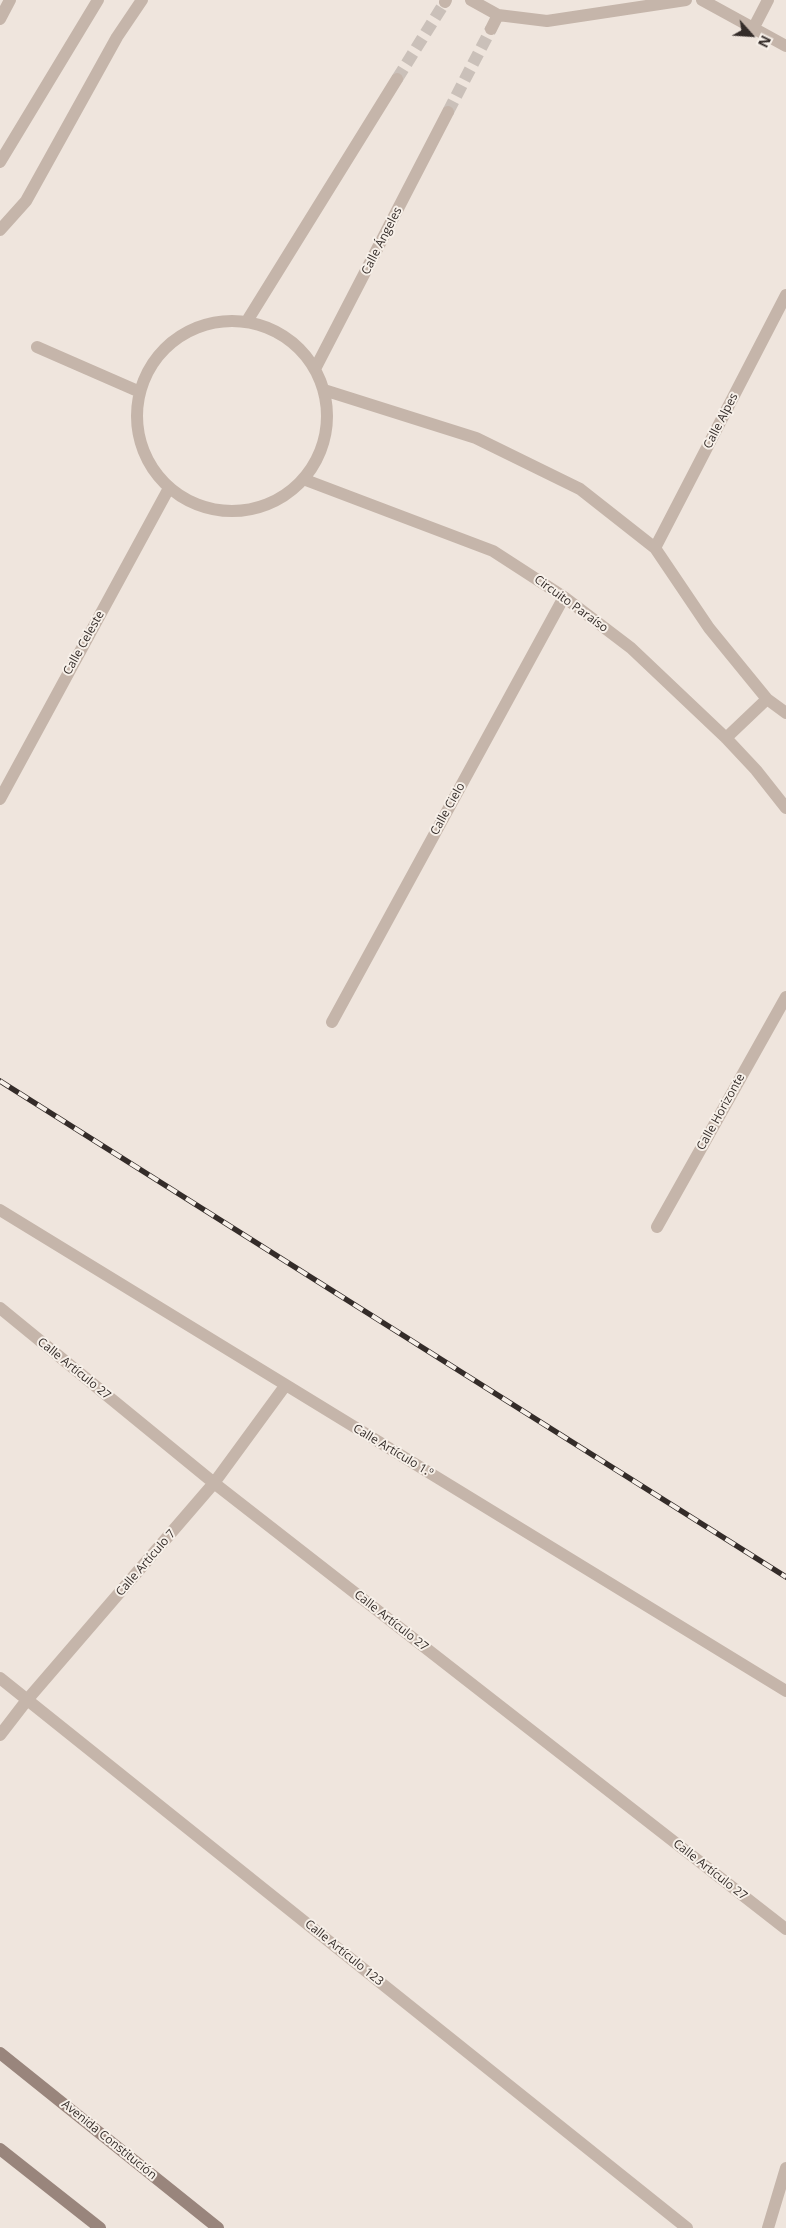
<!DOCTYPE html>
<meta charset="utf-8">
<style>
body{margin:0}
#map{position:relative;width:786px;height:2228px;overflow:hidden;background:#efe5dd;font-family:"Open Sans",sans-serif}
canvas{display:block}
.north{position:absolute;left:726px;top:10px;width:50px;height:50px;-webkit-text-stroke:4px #f7f0e9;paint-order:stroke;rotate:116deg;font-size:14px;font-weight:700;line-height:20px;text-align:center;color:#342c29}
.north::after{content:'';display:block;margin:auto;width:18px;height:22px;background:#342c29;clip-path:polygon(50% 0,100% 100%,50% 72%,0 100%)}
</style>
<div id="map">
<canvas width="786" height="2228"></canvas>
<div class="north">N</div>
</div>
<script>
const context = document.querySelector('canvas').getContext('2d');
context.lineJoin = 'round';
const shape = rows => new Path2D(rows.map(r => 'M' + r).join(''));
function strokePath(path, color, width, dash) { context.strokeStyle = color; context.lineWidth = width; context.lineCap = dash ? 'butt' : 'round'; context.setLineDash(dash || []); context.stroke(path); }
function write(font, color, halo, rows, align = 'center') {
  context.font = font + ' "Open Sans",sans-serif'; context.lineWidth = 4; context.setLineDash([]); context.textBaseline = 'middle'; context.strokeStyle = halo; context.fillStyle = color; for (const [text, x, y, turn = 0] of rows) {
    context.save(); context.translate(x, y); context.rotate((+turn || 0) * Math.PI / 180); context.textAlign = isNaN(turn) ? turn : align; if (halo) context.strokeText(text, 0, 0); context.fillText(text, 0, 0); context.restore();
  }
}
strokePath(shape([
 [397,79,445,2],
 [448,112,491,29]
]), '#cac0b9', 12, [12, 6]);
strokePath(shape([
 [702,0,786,46],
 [0,19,10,0],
 [753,29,768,0],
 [0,162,98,0],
 [0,230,26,201,117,37,142,0]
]), '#c5b5aa', 12);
strokePath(shape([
 [471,0,498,15,547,21,686,0],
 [445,2,446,0],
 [491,29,498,15],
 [247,321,397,79],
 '137 416a95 95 0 1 1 190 0a95 95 0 1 1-190 0Z',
 [37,347,140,392],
 [315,369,448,112],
 [324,390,476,438,580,489,655,548,709,628,767,699,786,713],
 [303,479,493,551,564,597,631,648,726,738,756,770,786,808],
 [655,548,786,295],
 [726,738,767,699],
 [0,799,169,488],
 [332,1022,564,597],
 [0,1210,786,1691],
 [657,1227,786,997],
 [0,1308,214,1483,786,1929],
 [0,1678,687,2228],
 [0,1735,27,1700,214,1483,285,1386],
 [768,2228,786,2168]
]), '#c5b5aa', 12);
strokePath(shape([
 [0,2053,218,2228],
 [0,2149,100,2228]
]), '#99857c', 12);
const rail = shape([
 [0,1081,786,1577]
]);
strokePath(rail, '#342c29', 5.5);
strokePath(rail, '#f7f0e9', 4, [11]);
write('12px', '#342c29', '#f7f0e9', [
 ["Calle Ángeles",382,241,-63],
 ["Calle Alpes",721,421,-63],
 ["Circuito Paraíso",571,604,36],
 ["Calle Celeste",84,643,-61],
 ["Calle Cielo",448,809,-61],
 ["Calle Horizonte",721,1112,-61],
 ["Calle Artículo 27",74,1369,39],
 ["Calle Artículo 1.º",393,1451,31],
 ["Calle Artículo 7",146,1563,-49],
 ["Calle Artículo 27",391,1621,38],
 ["Calle Artículo 27",710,1870,38],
 ["Calle Artículo 123",344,1953,39],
 ["Avenida Constitución",109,2140,39]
]);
</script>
